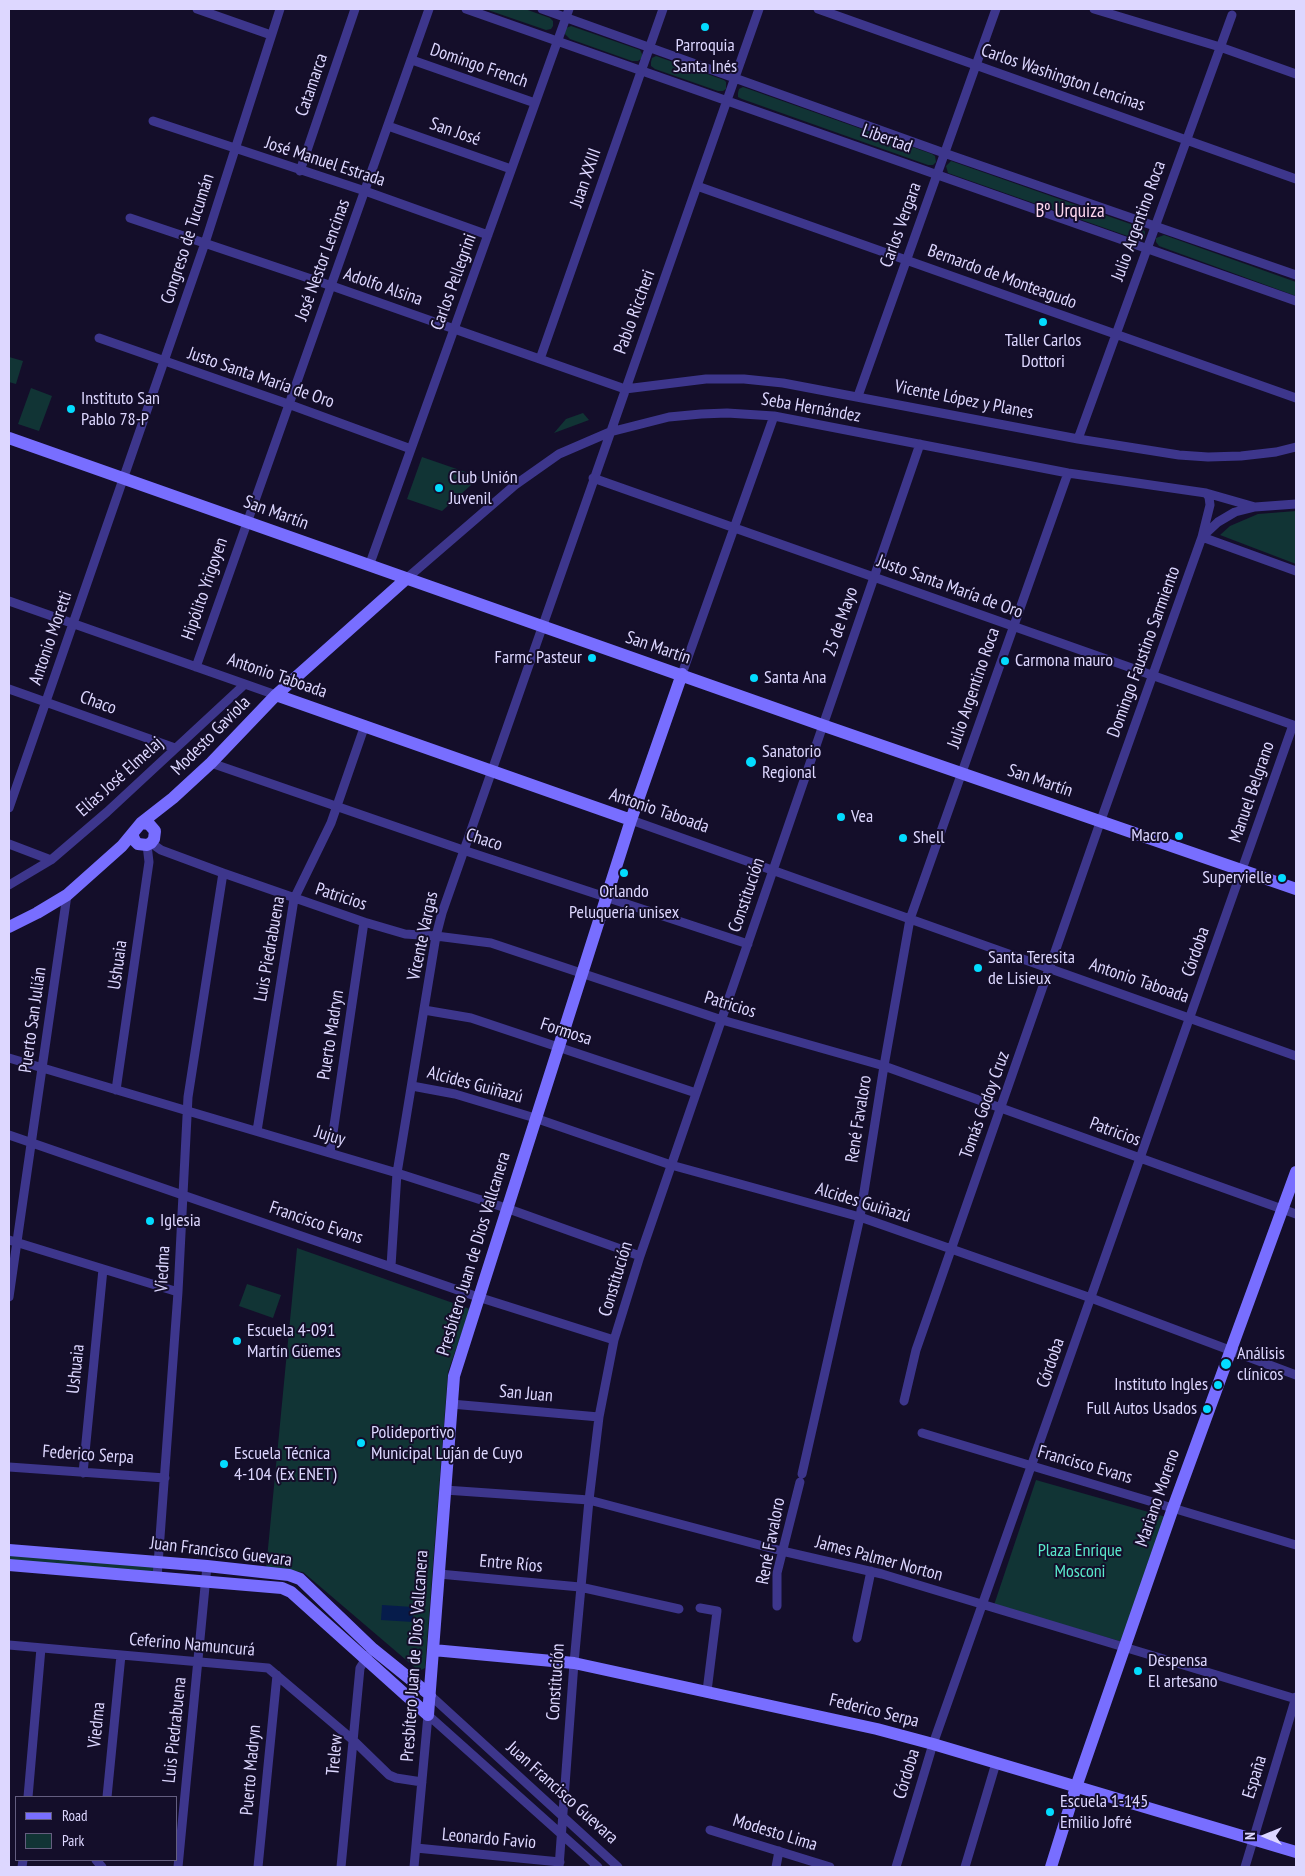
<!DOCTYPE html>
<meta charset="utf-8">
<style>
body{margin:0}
#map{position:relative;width:1305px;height:1876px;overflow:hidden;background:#140e2a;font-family:"PT Sans Narrow",sans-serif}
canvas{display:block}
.frame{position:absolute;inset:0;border:10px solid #ddd7ff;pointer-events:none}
.legend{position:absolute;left:15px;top:1796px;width:162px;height:65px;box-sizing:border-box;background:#140e2a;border:1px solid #645e7f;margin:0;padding:6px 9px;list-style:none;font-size:15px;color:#ddd7ff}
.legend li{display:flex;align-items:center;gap:10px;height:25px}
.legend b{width:25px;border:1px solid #645e7f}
.north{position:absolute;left:1240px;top:1811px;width:50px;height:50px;-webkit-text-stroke:4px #140e2a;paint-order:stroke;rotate:270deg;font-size:14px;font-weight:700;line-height:20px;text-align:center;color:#ddd7ff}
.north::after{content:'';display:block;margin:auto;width:18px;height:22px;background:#ddd7ff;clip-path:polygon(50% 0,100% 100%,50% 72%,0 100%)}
</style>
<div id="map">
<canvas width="1305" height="1876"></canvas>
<div class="frame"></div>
<ul class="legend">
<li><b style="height:6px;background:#786eff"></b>Road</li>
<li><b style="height:14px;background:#113435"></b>Park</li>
</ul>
<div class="north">N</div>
</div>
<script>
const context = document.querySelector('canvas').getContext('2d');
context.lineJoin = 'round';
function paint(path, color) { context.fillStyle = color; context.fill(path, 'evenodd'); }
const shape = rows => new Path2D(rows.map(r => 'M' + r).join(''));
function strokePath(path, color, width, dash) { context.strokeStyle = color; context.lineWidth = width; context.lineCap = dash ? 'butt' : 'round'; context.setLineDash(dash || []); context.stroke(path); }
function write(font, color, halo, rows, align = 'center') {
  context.font = font + ' "PT Sans Narrow",sans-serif'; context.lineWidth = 4; context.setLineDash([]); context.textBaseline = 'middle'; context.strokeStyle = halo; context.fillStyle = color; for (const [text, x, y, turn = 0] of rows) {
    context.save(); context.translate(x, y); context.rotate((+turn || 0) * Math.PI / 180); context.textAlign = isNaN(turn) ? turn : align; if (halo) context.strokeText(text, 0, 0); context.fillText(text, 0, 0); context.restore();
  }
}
paint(shape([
 [485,9,525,9,550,18,553,21,553,26,551,29,546,30],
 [571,26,640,50,642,54,642,58,638,61,632,61,570,39,564,33,566,28],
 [656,56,724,80,726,82,726,89,723,91,718,91,655,69,651,66,651,62,652,58],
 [743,87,932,154,935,156,936,162,933,165,928,165,742,99,738,97,738,93,739,89],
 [951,161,1142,228,1145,232,1145,237,1141,240,1136,239,948,173,946,166],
 [1164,235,1296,282,1296,296,1159,246,1156,242,1156,238],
 [9,357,23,361,16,384,9,382],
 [31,388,52,396,39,431,18,424],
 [583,413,589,420,554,433,566,419],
 [422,457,480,477,442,511,407,499],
 [1296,511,1296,564,1220,535,1230,526,1258,514],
 [297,1248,470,1309,448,1372,425,1668,419,1671,303,1572,266,1569],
 [247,1284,281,1295,273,1318,239,1306],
 [1036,1480,1166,1517,1123,1642,994,1605],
 [9,1552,155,1566,154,1573,9,1560]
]), '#113435');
paint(shape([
 [382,1605,413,1607,413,1622,381,1620]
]), '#061c4b');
strokePath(shape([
 [197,9,271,35],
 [466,9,1296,301],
 [542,9,944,153,1296,275],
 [818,9,1296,179],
 [1094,9,1220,47,1296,74],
 [412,60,535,103],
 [153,121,365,191,488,235],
 [388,126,511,169],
 [300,171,355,9],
 [697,186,1296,398],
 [130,218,332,286,625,389,706,379,744,379,783,383,1078,439,1179,455,1208,457,1241,456,1276,452,1296,447],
 [99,338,288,404,411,449],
 [540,359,663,9],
 [858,396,996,9],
 [1078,439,1232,15],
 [593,478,1296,726],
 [1204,535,1218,522,1235,512,1255,507,1296,504],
 [1202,537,1296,571],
 [369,566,569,9],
 [406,579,515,485,559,454,610,432,669,417,701,414,727,413,774,416,1068,473,1206,493,1255,507],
 [9,601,276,695],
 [196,667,429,9],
 [682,674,774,416],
 [9,689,175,748],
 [211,763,463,850,748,944],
 [9,808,205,243,280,9],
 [631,820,1296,1056],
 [151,843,161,850,223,873,364,922,405,934,436,936,491,943,722,1020,884,1066,1296,1214],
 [9,844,51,860],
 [9,885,51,860,107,812,245,684],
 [424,1010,471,1018,696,1093],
 [9,1058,397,1173,506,1208,640,1256],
 [412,1086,455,1094,535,1118,671,1165,860,1217,1091,1298,1296,1375],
 [116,1090,149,862,147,845],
 [257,1131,294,899,331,823,365,725],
 [9,1135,478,1297,614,1340],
 [330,1153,364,922],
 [9,1240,178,1292],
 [391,1266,397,1173,436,936,442,913,759,9],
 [9,1297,67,895],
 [904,1401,916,1350,1101,820,1202,537,1210,505,1209,497,1206,493],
 [451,1404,599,1417],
 [922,1433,1296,1545],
 [9,1467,165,1478],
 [83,1473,103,1269],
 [802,1474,860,1217,884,1066,910,919,1068,473],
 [445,1490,589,1500,782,1551,882,1574,1296,1699],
 [439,1574,580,1587,679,1609],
 [157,1578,178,1292,188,1097,223,873],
 [777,1606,777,1573,800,1482],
 [700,1608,717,1611,707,1691],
 [857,1638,871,1571],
 [9,1645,268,1668,353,1740,389,1775,396,1778,422,1782],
 [430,1695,618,1867],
 [428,1715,598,1867],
 [28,1797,41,1648],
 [107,1797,121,1655],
 [710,1830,830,1867],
 [416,1848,560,1862],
 [96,1860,102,1867],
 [22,1867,23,1860],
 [178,1867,207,1566],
 [258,1867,277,1675],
 [341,1867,360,1668,368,1655],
 [414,1867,428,1715],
 [559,1867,574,1663,589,1500,599,1417,614,1340,640,1256,920,444],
 [776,1867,779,1851],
 [896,1867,933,1744,1293,725],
 [965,1867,996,1763],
 [1245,1867,1296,1697]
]), '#3d368c', 9);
strokePath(shape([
 [9,438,822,725,1296,889],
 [276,695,631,820],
 [132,834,135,841,138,844,147,845,151,843,154,839,155,831,149,824,141,823],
 [9,927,37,913,67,895,122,846,141,823,173,798,211,763,276,695,406,579],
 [9,1550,207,1566,289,1575,300,1579,373,1649,430,1695],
 [9,1565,282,1588,291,1592,428,1715],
 [433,1650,574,1663,877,1729,933,1744,1296,1852],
 [428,1715,454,1376,631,820,682,674],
 [1051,1867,1076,1787,1173,1508,1296,1172]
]), '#786eff', 12);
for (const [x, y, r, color] of [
 [705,27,5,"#03dcff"],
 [1043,322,5,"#03dcff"],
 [71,409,5,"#03dcff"],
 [439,488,5,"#03dcff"],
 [592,658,5,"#03dcff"],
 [1005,661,5,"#03dcff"],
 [754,678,5,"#03dcff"],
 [751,762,6,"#03dcff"],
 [841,817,5,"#03dcff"],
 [1179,836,5,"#03dcff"],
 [903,838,5,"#03dcff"],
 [624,873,5,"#03dcff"],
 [1282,878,5,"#03dcff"],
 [978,968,5,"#03dcff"],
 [150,1221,5,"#03dcff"],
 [237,1341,5,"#03dcff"],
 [1226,1364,6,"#03dcff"],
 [1218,1385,5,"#03dcff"],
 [1207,1409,5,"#03dcff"],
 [361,1443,5,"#03dcff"],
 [224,1464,5,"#03dcff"],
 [1138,1671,5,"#03dcff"],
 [1050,1812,5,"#03dcff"]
]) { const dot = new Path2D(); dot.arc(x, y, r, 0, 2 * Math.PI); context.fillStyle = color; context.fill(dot); strokePath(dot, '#140e2a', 2); }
write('18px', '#ddd7ff', '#140e2a', [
 ["Parroquia",705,46,"center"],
 ["Santa Inés",705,67,"center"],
 ["Taller Carlos",1043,341,"center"],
 ["Dottori",1043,362,"center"],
 ["Instituto San",81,399],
 ["Pablo 78-P",81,420],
 ["Club Unión",449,478],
 ["Juvenil",449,499],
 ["Farmc Pasteur",582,658,"right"],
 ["Carmona mauro",1015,661],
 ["Santa Ana",764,678],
 ["Sanatorio",762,752],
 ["Regional",762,773],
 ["Vea",851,817],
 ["Macro",1169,836,"right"],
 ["Shell",913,838],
 ["Supervielle",1272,878,"right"],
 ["Orlando",624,892,"center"],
 ["Peluquería unisex",624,913,"center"],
 ["Santa Teresita",988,958],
 ["de Lisieux",988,979],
 ["Iglesia",160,1221],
 ["Escuela 4-091",247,1331],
 ["Martín Güemes",247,1352],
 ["Análisis",1237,1354],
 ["clínicos",1237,1375],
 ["Instituto Ingles",1208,1385,"right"],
 ["Full Autos Usados",1197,1409,"right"],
 ["Polideportivo",371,1433],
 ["Municipal Luján de Cuyo",371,1454],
 ["Escuela Técnica",234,1454],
 ["4-104 (Ex ENET)",234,1475],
 ["Despensa",1148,1661],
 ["El artesano",1148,1682],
 ["Escuela 1-145",1060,1802],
 ["Emilio Jofré",1060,1823]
], 'left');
write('18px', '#ddd7ff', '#140e2a', [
 ["Domingo French",479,66,19],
 ["Carlos Washington Lencinas",1063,78,19],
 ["Catamarca",312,85,-71],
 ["San José",455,132,19],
 ["Libertad",887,139,20],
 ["José Manuel Estrada",325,162,18],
 ["Juan XXIII",586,178,-71],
 ["Julio Argentino Roca",1139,221,-70],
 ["Carlos Vergara",901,225,-70],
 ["Congreso de Tucumán",188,239,-72],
 ["José Nestor Lencinas",323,260,-70],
 ["Bernardo de Monteagudo",1002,277,20],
 ["Carlos Pellegrini",454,282,-70],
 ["Adolfo Alsina",383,287,19],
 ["Pablo Riccheri",635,312,-70],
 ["Justo Santa María de Oro",261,378,19],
 ["Vicente López y Planes",964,400,11],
 ["Seba Hernández",811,408,10],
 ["San Martín",276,513,20],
 ["Justo Santa María de Oro",950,587,20],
 ["Hipólito Yrigoyen",205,589,-71],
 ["25 de Mayo",841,622,-71],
 ["Antonio Moretti",51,638,-71],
 ["San Martín",658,648,19],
 ["Domingo Faustino Sarmiento",1144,652,-70],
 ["Antonio Taboada",277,676,19],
 ["Julio Argentino Roca",974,688,-71],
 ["Chaco",98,703,20],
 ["Modesto Gaviola",211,736,-45],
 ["Elías José Elmelaj",120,777,-42],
 ["San Martín",1040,781,19],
 ["Manuel Belgrano",1252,792,-71],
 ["Antonio Taboada",659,811,19],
 ["Chaco",484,840,18],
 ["Constitución",747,895,-71],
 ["Patricios",341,897,18],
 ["Vicente Vargas",423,936,-78],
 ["Luis Piedrabuena",270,949,-80],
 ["Córdoba",1196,952,-71],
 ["Ushuaia",118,965,-82],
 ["Antonio Taboada",1139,981,19],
 ["Patricios",730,1005,17],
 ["Puerto San Julián",33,1020,-82],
 ["Formosa",566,1032,18],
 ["Puerto Madryn",331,1035,-81],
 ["Alcides Guiñazú",475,1085,15],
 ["Tomás Godoy Cruz",985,1105,-70],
 ["René Favaloro",859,1119,-81],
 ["Patricios",1115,1132,20],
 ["Jujuy",330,1136,17],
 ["Alcides Guiñazú",863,1203,17],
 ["Francisco Evans",316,1223,19],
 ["Presbítero Juan de Dios Vallcanera",474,1254,-73],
 ["Viedma",163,1269,-87],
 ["Constitución",616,1279,-73],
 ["Córdoba",1051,1363,-71],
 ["Ushuaia",76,1369,-84],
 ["San Juan",526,1394,5],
 ["Federico Serpa",88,1455,4],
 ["Francisco Evans",1085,1465,16],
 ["Mariano Moreno",1158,1498,-71],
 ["René Favaloro",771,1541,-79],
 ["Juan Francisco Guevara",221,1552,7],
 ["James Palmer Norton",879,1559,15],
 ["Entre Ríos",511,1564,5],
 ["Ceferino Namuncurá",192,1645,5],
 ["Presbítero Juan de Dios Vallcanera",415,1656,-86],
 ["Constitución",556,1682,-86],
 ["Federico Serpa",874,1711,14],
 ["Viedma",97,1725,-84],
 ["Luis Piedrabuena",175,1730,-84],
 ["Trelew",335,1755,-85],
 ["Puerto Madryn",251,1770,-85],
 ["Córdoba",907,1774,-73],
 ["España",1255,1777,-73],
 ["Juan Francisco Guevara",562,1793,42],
 ["Modesto Lima",775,1833,17],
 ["Leonardo Favio",489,1839,5]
]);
write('18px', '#59e9cb', '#140e2a', [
 ["Plaza Enrique",1080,1551],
 ["Mosconi",1080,1572]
]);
write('19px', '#ffd9f0', '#140e2a', [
 ["Bº Urquiza",1070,212]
]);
</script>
